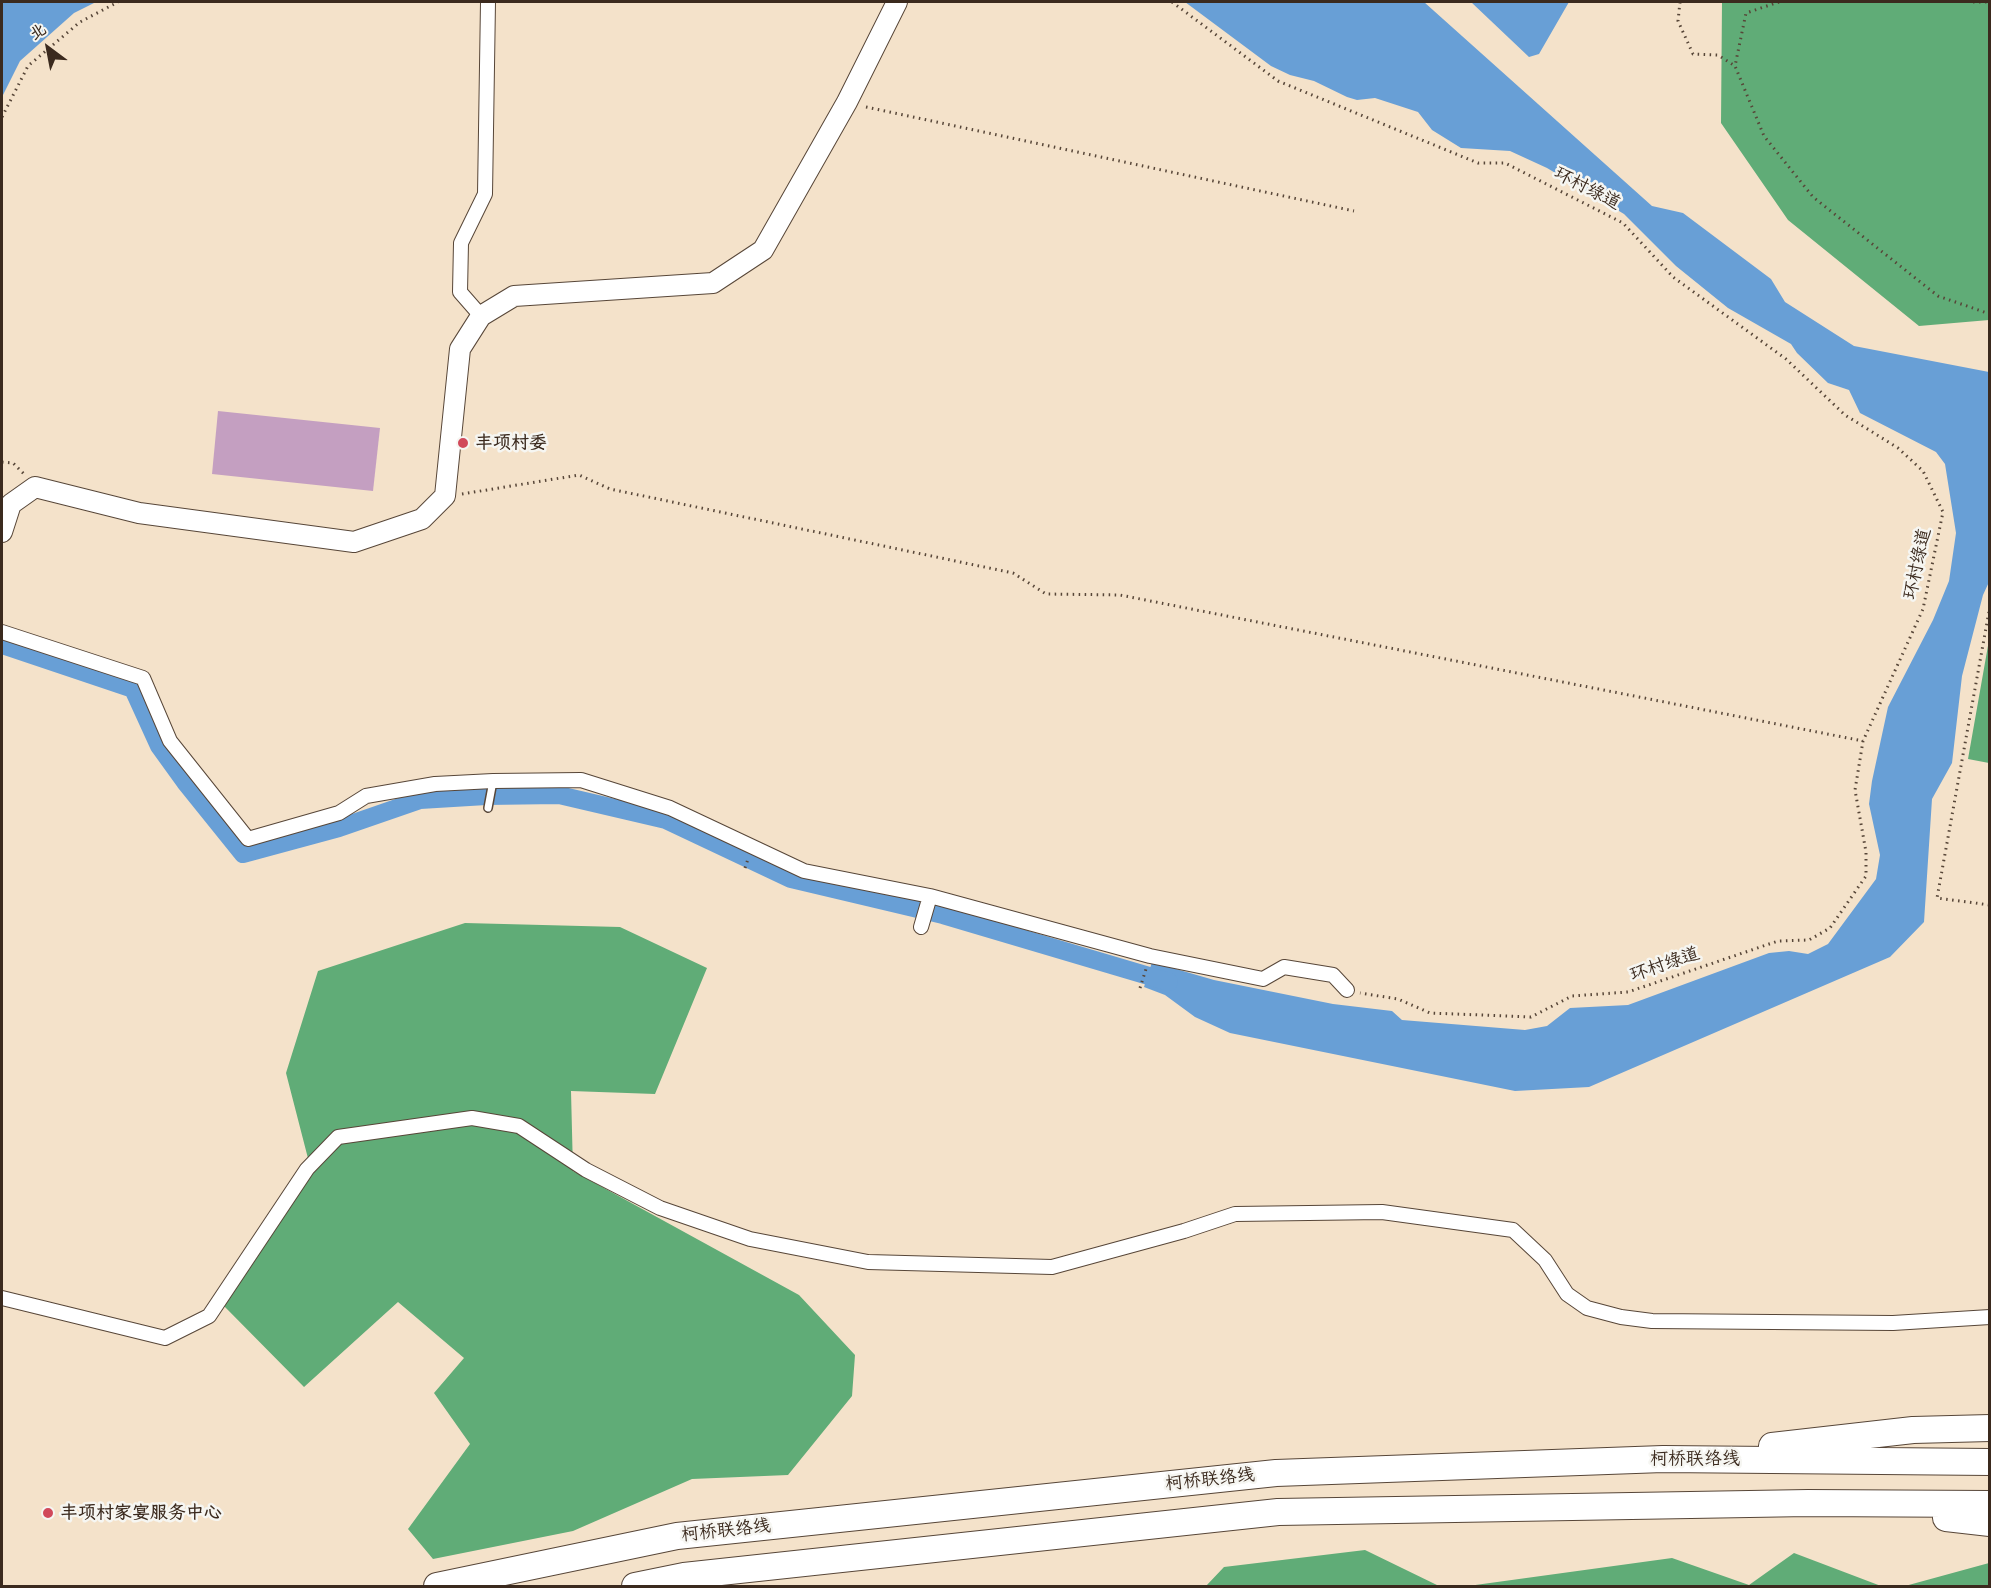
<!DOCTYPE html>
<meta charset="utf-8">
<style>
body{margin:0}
#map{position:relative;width:1991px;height:1588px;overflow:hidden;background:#f4e2ca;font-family:"Balsamiq Sans","LXGW WenKai TC",sans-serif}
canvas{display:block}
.frame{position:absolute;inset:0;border:3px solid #3b2a1e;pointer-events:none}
.north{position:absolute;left:18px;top:18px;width:60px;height:60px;-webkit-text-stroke:4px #f6f6f2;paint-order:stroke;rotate:328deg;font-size:16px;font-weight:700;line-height:24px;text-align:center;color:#3b2a1e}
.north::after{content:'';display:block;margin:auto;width:21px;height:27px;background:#3b2a1e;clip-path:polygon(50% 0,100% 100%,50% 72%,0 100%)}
</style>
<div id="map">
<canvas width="1991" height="1588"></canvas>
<div class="frame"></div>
<div class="north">北</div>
</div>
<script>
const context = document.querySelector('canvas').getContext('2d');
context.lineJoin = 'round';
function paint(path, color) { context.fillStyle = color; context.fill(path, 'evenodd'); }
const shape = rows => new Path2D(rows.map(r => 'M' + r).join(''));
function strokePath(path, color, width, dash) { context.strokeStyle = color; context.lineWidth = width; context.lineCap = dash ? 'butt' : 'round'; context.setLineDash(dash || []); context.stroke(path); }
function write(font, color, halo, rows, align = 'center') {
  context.font = font + ' "Balsamiq Sans","LXGW WenKai TC",sans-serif'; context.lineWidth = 5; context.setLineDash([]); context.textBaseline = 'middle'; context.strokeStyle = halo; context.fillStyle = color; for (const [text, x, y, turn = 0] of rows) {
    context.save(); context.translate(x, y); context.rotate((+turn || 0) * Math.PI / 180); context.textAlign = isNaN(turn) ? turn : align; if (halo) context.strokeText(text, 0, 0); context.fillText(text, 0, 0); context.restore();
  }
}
paint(shape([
 [1722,2,1989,2,1989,320,1919,326,1788,220,1721,123],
 [1989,640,1990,763,1989,763,1968,759],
 [465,923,620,927,707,968,655,1094,571,1091,573,1171,799,1295,855,1355,852,1396,788,1475,692,1479,573,1531,433,1559,408,1529,470,1444,434,1393,464,1358,398,1302,304,1387,224,1306,311,1170,286,1073,318,971],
 [1365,1550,1439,1586,1206,1586,1224,1567],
 [1794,1553,1881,1586,1468,1586,1672,1558,1749,1585],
 [1989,1563,1989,1586,1905,1586]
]), '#60ac77');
paint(shape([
 [2,2,96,2,74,13,20,61,2,97],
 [1185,2,1424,2,1652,206,1683,213,1771,279,1785,302,1854,346,1989,372,1989,582,1983,595,1962,676,1952,763,1932,799,1924,922,1890,957,1589,1087,1515,1091,1230,1033,1195,1017,1165,995,1144,987,1152,962,1214,980,1333,1004,1392,1011,1402,1020,1525,1030,1547,1026,1570,1008,1628,1005,1769,953,1789,951,1808,954,1828,944,1876,879,1880,855,1869,804,1872,781,1888,707,1933,620,1949,581,1956,533,1945,464,1936,452,1860,413,1849,390,1828,383,1797,353,1791,344,1728,308,1676,266,1624,214,1547,168,1510,151,1461,148,1432,130,1418,112,1375,98,1357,100,1347,97,1314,81,1290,75,1271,66],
 [1471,2,1569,2,1539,54,1529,57]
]), '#689fd6');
strokePath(shape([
 [2,645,133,689,159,746,185,782,243,854,339,828,420,800,486,796,559,795,666,820,791,879,943,915,1169,982]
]), '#689fd6', 18);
paint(shape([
 [218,411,380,428,373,491,212,474]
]), '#c49fc1');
const lane = shape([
 [488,808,493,781]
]);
const street = shape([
 [481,316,460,292,461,243,485,194,488,2],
 [2,632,143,678,170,741,248,839,339,813,366,796,435,784,493,781,581,780,670,808,804,871,930,896,1150,956,1263,979,1284,967,1333,975,1347,990],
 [921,927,930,896],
 [2,1298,165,1338,209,1316,307,1169,338,1137,472,1118,519,1126,586,1170,660,1208,750,1239,868,1262,1052,1267,1184,1231,1235,1214,1382,1212,1513,1230,1545,1260,1567,1294,1587,1308,1621,1317,1652,1321,1893,1323,1990,1317]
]);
const secondary = shape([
 [2,532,11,504,35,487,139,513,354,542,422,519,445,496,460,349,481,316,514,296,713,283,763,250,847,102,897,2]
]);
const highway = shape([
 [1772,1446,1913,1430,1990,1428],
 [1946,1518,1990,1523],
 [437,1586,677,1536,1276,1473,1663,1459,1990,1462],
 [635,1586,684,1576,1278,1512,1808,1503,1990,1504]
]);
strokePath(lane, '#574638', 10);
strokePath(street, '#574638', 16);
strokePath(secondary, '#574638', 22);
strokePath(highway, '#574638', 28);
strokePath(shape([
 [1172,2,1278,81,1478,163,1505,163,1623,223,1673,277,1786,359,1845,415,1898,448,1923,471,1943,512,1923,609,1863,741,1855,790,1866,852,1866,876,1830,928,1809,940,1778,941,1628,992,1572,996,1531,1017,1430,1013,1398,999,1360,993],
 [1680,2,1678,21,1693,54,1718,55,1735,66],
 [1779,2,1746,13,1735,66,1764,136,1813,197,1938,296,1990,314],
 [1973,2,1990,2],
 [866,107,1354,211],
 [2,117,28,66,80,22,118,2],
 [2,462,13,463,24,474],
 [462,494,579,475,610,489,1013,573,1046,594,1120,595,1863,741],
 [1990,606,1937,898,1990,905],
 [745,868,748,859],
 [1140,988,1146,969]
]), '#574638', 3, [1.5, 4.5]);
strokePath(lane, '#fff', 7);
strokePath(street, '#fff', 14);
strokePath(secondary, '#fff', 20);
strokePath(highway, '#fff', 26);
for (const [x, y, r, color] of [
 [463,443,6,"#d1495b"],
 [48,1513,6,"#d1495b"]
]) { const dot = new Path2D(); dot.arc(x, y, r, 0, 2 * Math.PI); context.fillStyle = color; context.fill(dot); strokePath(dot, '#f6f6f2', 2); }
write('18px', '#3b2a1e', '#f6f6f2', [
 ["环村绿道",1587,189,27],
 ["环村绿道",1918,564,-78],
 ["环村绿道",1665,965,-19],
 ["柯桥联络线",1695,1459],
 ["柯桥联络线",1210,1480,-6],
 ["柯桥联络线",726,1531,-6]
]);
write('bold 18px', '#3b2a1e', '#f6f6f2', [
 ["丰项村委",475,443],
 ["丰项村家宴服务中心",60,1513]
], 'left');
</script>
